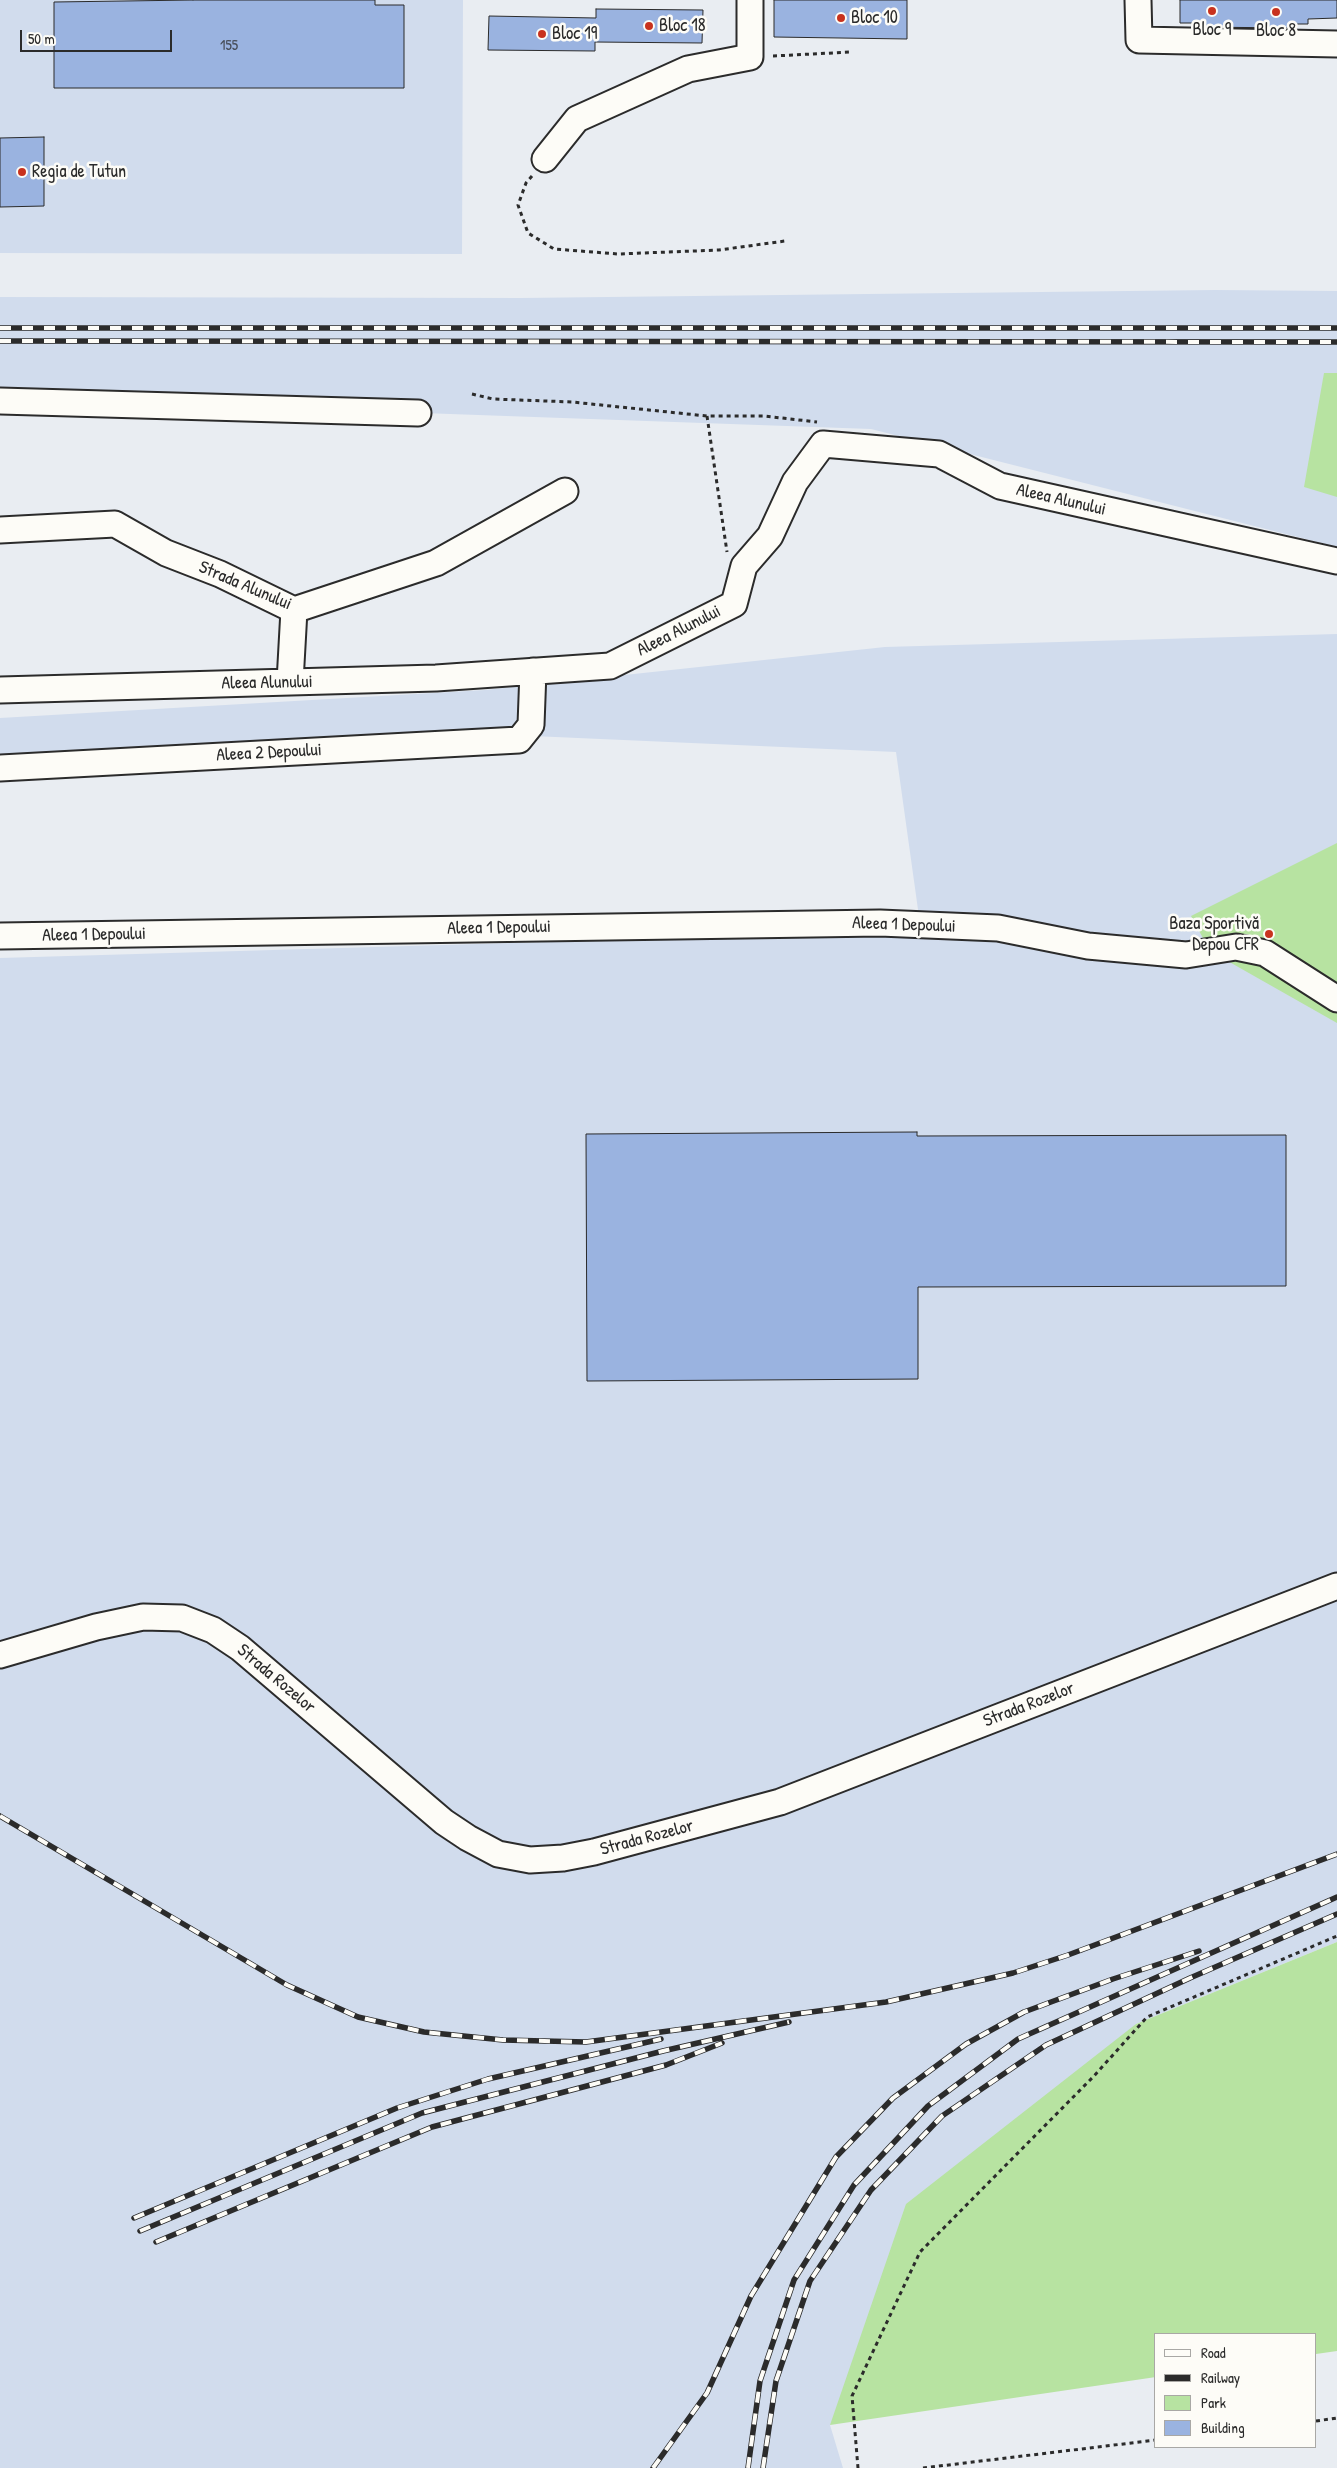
<!DOCTYPE html>
<meta charset="utf-8">
<style>
body{margin:0}
#map{position:relative;width:1337px;height:2468px;overflow:hidden;background:#e9edf2;font-family:"Patrick Hand",sans-serif}
canvas{display:block}
.legend{position:absolute;left:1154px;top:2333px;width:162px;height:115px;box-sizing:border-box;background:#fdfcf7;border:1px solid #a9a8a5;margin:0;padding:6px 9px;list-style:none;font-size:15px;color:#2b2b2b}
.legend li{display:flex;align-items:center;gap:10px;height:25px}
.legend b{width:25px;border:1px solid #a9a8a5}
.scale{position:absolute;left:20px;top:30px;width:152px;height:22px;box-sizing:border-box;border:2px solid #2b2b2b;border-top:0;padding-left:6px;font-size:15px;line-height:18px;white-space:nowrap;color:#2b2b2b;-webkit-text-stroke:4px #fdfcf7;paint-order:stroke}
</style>
<div id="map">
<canvas width="1337" height="2468"></canvas>
<ul class="legend">
<li><b style="height:6px;background:#fdfcf7"></b>Road</li>
<li><b style="height:6px;background:#2b2b2b"></b>Railway</li>
<li><b style="height:14px;background:#b7e3a1"></b>Park</li>
<li><b style="height:14px;background:#9ab3e0"></b>Building</li>
</ul>
<div class="scale">50 m</div>
</div>
<script>
const context = document.querySelector('canvas').getContext('2d');
context.lineJoin = 'round';
function paint(path, color) { context.fillStyle = color; context.fill(path, 'evenodd'); }
const shape = rows => new Path2D(rows.map(r => 'M' + r).join(''));
function strokePath(path, color, width, dash) { context.strokeStyle = color; context.lineWidth = width; context.lineCap = dash ? 'butt' : 'round'; context.setLineDash(dash || []); context.stroke(path); }
function write(font, color, halo, rows, align = 'center') {
  context.font = font + ' "Patrick Hand",sans-serif'; context.lineWidth = 5; context.setLineDash([]); context.textBaseline = 'middle'; context.strokeStyle = halo; context.fillStyle = color; for (const [text, x, y, turn = 0] of rows) {
    context.save(); context.translate(x, y); context.rotate((+turn || 0) * Math.PI / 180); context.textAlign = isNaN(turn) ? turn : align; if (halo) context.strokeText(text, 0, 0); context.fillText(text, 0, 0); context.restore();
  }
}
paint(shape([
 [0,0,463,0,462,254,0,253],
 [1215,290,1337,291,1337,547,871,429,366,411,0,407,0,297,521,298],
 [1337,634,1337,1942,1136,2024,830,2425,843,2468,0,2468,0,958,921,931,896,752,487,734,0,757,0,718,485,690,885,647]
]), '#d1dced');
paint(shape([
 [1324,373,1337,373,1337,497,1304,487],
 [1337,843,1337,1023,1210,951,1191,916],
 [1337,1942,1337,2351,1316,2354,1316,2334,1156,2334,1156,2377,830,2425,906,2204,1136,2024]
]), '#b7e3a1');
const building = shape([
 [193,0,375,0,375,5,404,5,404,88,54,88,54,2,193,0],
 [774,0,907,0,907,39,774,37,774,0],
 [1180,0,1337,0,1337,18,1308,19,1308,24,1296,24,1296,28,1194,27,1194,23,1180,23,1180,0],
 [596,9,703,10,702,43,595,42,595,51,488,50,489,16,596,18,596,9],
 [44,137,44,206,0,207,0,138,44,137],
 [917,1132,917,1136,1286,1135,1286,1286,918,1287,918,1379,587,1381,586,1134,917,1132]
]);
paint(building, '#9ab3e0');
strokePath(building, '#2b2b2b', 1);
const minor = shape([
 [1138,0,1139,40,1337,44],
 [545,159,577,119,688,69,750,57,750,0],
 [0,401,418,413],
 [0,530,115,524,166,553,220,574,294,610,436,563,565,491],
 [290,682,294,610],
 [0,690,436,678,610,666,734,604,744,566,770,536,795,482,823,444,939,454,1000,486,1337,561],
 [0,768,519,740,531,725,533,671],
 [0,936,880,923,998,928,1088,946,1186,955,1236,947,1265,953,1337,999],
 [0,1655,96,1627,143,1617,182,1618,213,1630,240,1648,444,1822,468,1838,498,1854,530,1860,563,1858,594,1852,780,1802,1337,1586]
]);
strokePath(minor, '#2b2b2b', 29);
strokePath(shape([
 [773,56,851,52],
 [532,176,526,183,518,205,528,233,554,249,618,254,719,250,785,241],
 [472,394,493,399,572,402,707,416,764,416,817,422],
 [707,416,727,552],
 [1316,2421,1337,2418],
 [858,2468,852,2396,920,2252,1094,2076,1147,2017,1337,1936],
 [923,2468,1156,2440]
]), '#2b2b2b', 3, [4, 4]);
strokePath(minor, '#fdfcf7', 25);
const rail = shape([
 [0,328,1337,328],
 [0,341,1337,342],
 [0,1816,287,1985,358,2017,424,2032,503,2040,586,2042,886,2002,1013,1973,1068,1955,1337,1854],
 [134,2218,397,2108,488,2079,661,2039],
 [140,2231,422,2113,663,2051,789,2022],
 [156,2242,432,2127,666,2065,722,2043],
 [653,2468,707,2393,751,2296,836,2157,893,2098,966,2044,1024,2012,1113,1979,1199,1951],
 [748,2468,760,2381,794,2280,854,2185,928,2106,1018,2039,1337,1897],
 [763,2468,776,2381,810,2281,871,2190,942,2116,1046,2045,1190,1978,1337,1914]
]);
strokePath(rail, '#2b2b2b', 5.5);
strokePath(rail, '#fdfcf7', 4, [11]);
for (const [x, y, r, color] of [
 [1212,11,5,"#c8321e"],
 [1276,12,5,"#c8321e"],
 [841,18,5,"#c8321e"],
 [649,26,5,"#c8321e"],
 [542,34,5,"#c8321e"],
 [22,172,5,"#c8321e"],
 [1269,934,5,"#c8321e"]
]) { const dot = new Path2D(); dot.arc(x, y, r, 0, 2 * Math.PI); context.fillStyle = color; context.fill(dot); strokePath(dot, '#fdfcf7', 2); }
write('15px', '#474d58', null, [
 ["155",229,46]
]);
write('18px', '#2b2b2b', '#fdfcf7', [
 ["Bloc 10",851,18],
 ["Bloc 18",659,26],
 ["Bloc 9",1212,30,"center"],
 ["Bloc 8",1276,31,"center"],
 ["Bloc 19",552,34],
 ["Regia de Tutun",32,172],
 ["Baza Sportivă",1259,924,"right"],
 ["Depou CFR",1259,945,"right"]
], 'left');
write('18px', '#2b2b2b', '#fdfcf7', [
 ["Aleea Alunului",1061,500,13],
 ["Strada Alunului",245,586,23],
 ["Aleea Alunului",679,631,-27],
 ["Aleea Alunului",267,683,-1],
 ["Aleea 2 Depoului",269,753,-3],
 ["Aleea 1 Depoului",904,925,2],
 ["Aleea 1 Depoului",499,928,-1],
 ["Aleea 1 Depoului",94,935,-1],
 ["Strada Rozelor",276,1679,40],
 ["Strada Rozelor",1029,1705,-21],
 ["Strada Rozelor",647,1838,-15]
]);
</script>
